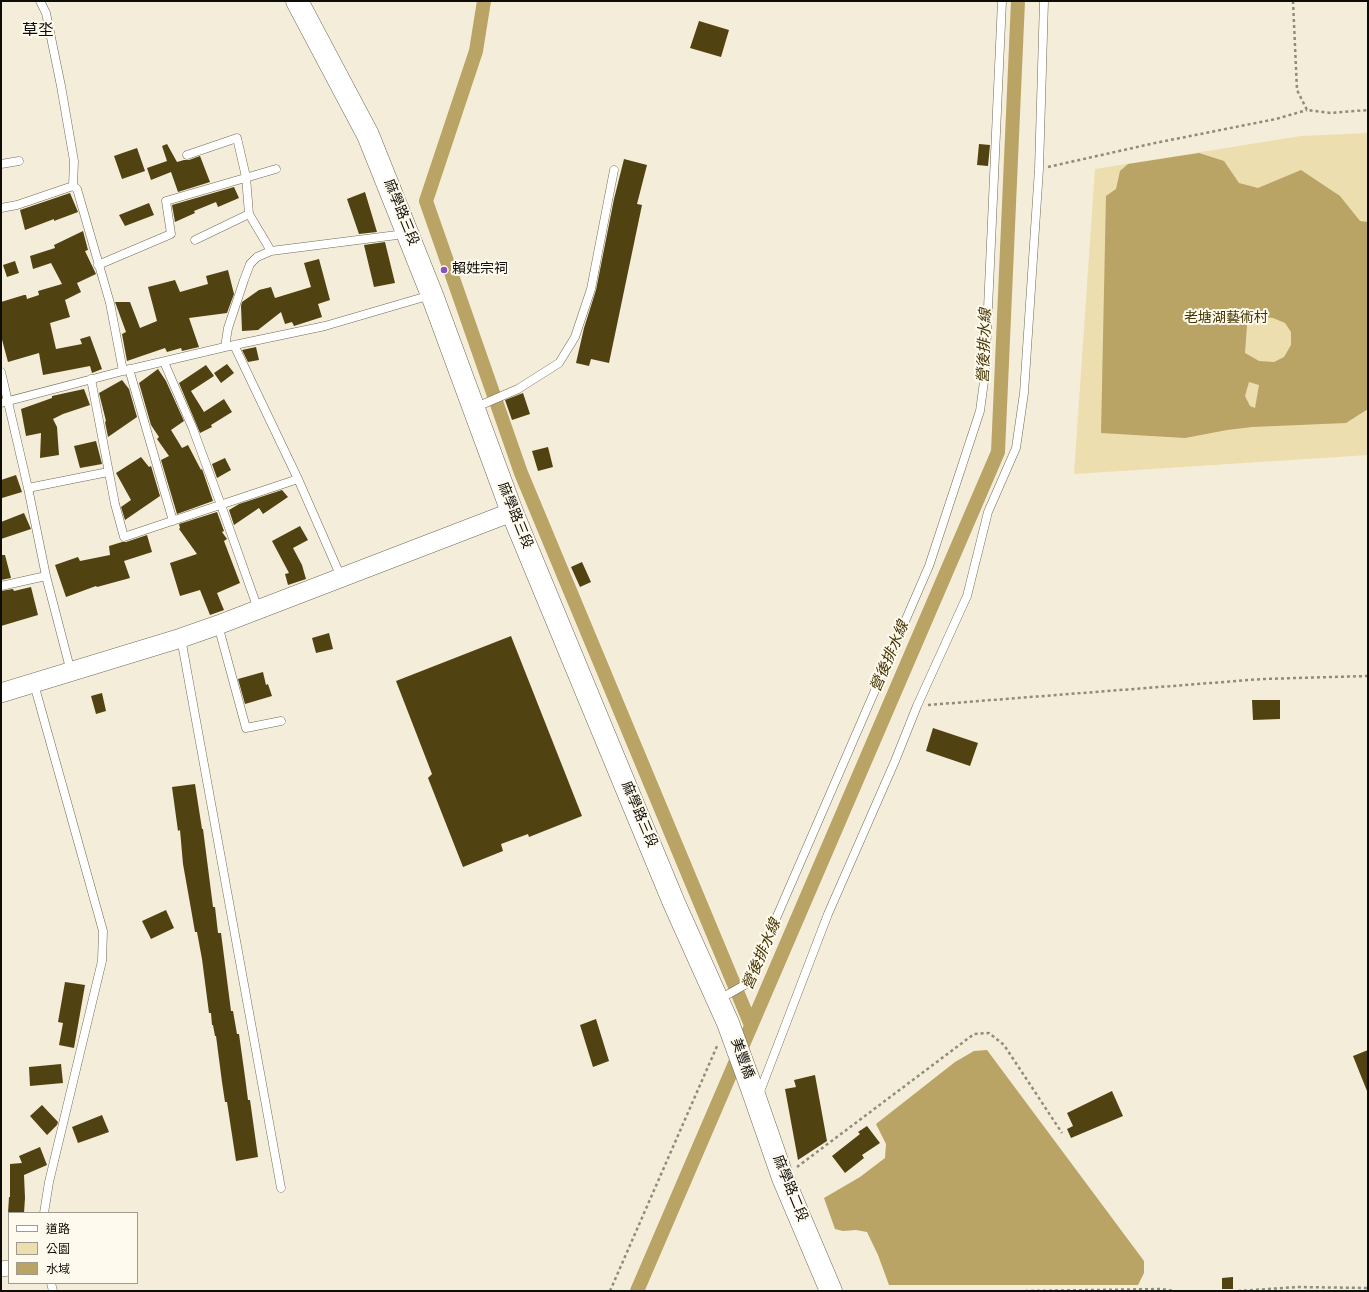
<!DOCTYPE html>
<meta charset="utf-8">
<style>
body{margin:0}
#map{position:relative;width:1369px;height:1292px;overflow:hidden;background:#f4edd9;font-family:Overpass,"Noto Sans TC",sans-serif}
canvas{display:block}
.frame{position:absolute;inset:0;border:2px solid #0e0c06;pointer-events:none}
.legend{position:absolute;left:8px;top:1212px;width:130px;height:72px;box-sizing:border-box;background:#fffaee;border:1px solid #9f9b91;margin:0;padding:5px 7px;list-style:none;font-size:12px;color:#0e0c06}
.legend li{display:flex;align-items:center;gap:8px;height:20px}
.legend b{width:20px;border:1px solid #9f9b91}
</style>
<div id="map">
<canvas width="1369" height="1292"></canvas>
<div class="frame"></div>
<ul class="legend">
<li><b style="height:5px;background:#fff"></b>道路</li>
<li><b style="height:11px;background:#eddeaf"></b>公園</li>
<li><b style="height:11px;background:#b9a365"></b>水域</li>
</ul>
</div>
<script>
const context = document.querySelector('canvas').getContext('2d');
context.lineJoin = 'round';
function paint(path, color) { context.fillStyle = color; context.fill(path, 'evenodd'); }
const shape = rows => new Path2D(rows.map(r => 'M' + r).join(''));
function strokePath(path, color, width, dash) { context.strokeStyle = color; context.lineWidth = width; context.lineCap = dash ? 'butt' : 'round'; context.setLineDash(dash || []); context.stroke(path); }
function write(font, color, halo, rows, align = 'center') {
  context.font = font + ' Overpass,"Noto Sans TC",sans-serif'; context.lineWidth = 4; context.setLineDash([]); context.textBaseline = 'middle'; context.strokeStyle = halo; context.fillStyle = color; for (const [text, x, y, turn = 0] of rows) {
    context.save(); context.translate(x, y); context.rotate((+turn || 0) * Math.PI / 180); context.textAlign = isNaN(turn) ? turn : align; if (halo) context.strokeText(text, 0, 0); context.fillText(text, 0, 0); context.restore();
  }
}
paint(shape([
 [1368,133,1368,455,1074,474,1095,169,1301,136]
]), '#eddeaf');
paint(shape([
 [1199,153,1224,161,1239,183,1258,188,1301,170,1340,196,1360,221,1368,222,1368,409,1346,423,1252,427,1227,430,1185,438,1101,433,1106,196,1116,189,1120,171,1128,164],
 [1253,315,1273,318,1285,323,1291,332,1291,345,1284,357,1274,362,1259,361,1245,353,1247,325],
 [1249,382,1259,385,1255,408,1250,406,1245,396],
 [987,1050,1144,1261,1144,1273,1138,1285,889,1285,878,1255,867,1232,856,1230,843,1231,835,1229,824,1198,860,1177,885,1158,886,1144,876,1124,955,1062,974,1051]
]), '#b9a365');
strokePath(shape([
 [484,1,476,51,426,201,521,473,751,1025],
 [637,1291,998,452,1018,1]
]), '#b9a365', 14);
paint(shape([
 [699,21,729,30,721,57,690,48],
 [167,144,177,162,184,160,189,160,200,156,210,182,178,192,171,172,151,180,147,168,167,161,162,146],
 [979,144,990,145,988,166,977,165],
 [137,148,145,171,122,179,114,156],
 [624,159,647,165,637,204,642,205,609,363,591,359,589,366,576,363,584,328,596,290,614,199],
 [234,187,239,198,218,207,216,202,194,211,195,213,175,222,172,205],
 [365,192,377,232,359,234,347,199],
 [70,193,78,212,54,221,54,219,25,230,20,210],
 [149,203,154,215,125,226,119,215],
 [83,231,88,250,85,251,96,274,77,283,81,292,65,300,70,317,50,323,56,349,82,344,80,339,90,336,102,369,92,373,90,366,43,375,39,353,8,362,1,336,1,302,24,295,26,295,27,299,39,295,38,291,62,284,51,263,33,269,30,256,55,248,54,245],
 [385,242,395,283,374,287,364,245],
 [319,259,330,300,318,304,322,317,294,326,292,322,285,324,281,312,258,330,242,331,241,306,242,302,259,290,271,287,275,298,311,287,304,263],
 [15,261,19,273,7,277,3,265],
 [228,270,234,294,227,313,189,318,199,347,182,351,181,348,167,352,165,348,127,361,122,334,126,332,115,302,130,302,140,328,157,321,148,287,175,280,180,292,208,284,206,276],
 [256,347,259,360,248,362,242,350],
 [227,364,234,373,221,383,214,373],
 [206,365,214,376,191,391,204,412,224,399,232,412,211,425,212,427,200,433,179,383],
 [158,369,166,381,184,421,171,430,182,448,188,445,201,470,202,469,213,501,177,514,161,460,169,456,157,439,159,437,151,425,139,383],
 [122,380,129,389,137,417,108,437,105,422,106,421,99,393],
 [84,389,90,405,63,414,53,419,57,427,59,455,40,458,41,433,26,436,21,409,52,398,52,396],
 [523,393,530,414,512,420,505,400],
 [96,441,102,464,80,468,74,446],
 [548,447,553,467,538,471,532,451],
 [141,457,149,467,151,466,160,496,125,520,121,507,131,500,116,473],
 [225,458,231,470,217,478,212,464],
 [16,475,22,492,2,498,1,480],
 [282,490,288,497,263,514,259,508,234,525,229,510,239,504],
 [217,512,224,531,222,532,227,539,224,541,240,583,217,593,224,610,210,615,200,590,180,596,170,563,197,554,179,529,180,528,179,524],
 [24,513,31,529,1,539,1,522],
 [300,526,308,540,293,548,302,565,306,579,288,585,285,574,289,573,272,541],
 [147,535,152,552,124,561,130,578,97,587,96,586,66,597,55,565,78,557,80,561,110,555,109,546,122,542,126,542],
 [1,555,5,555,11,578,1,580],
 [582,562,591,582,580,587,571,567],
 [31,587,38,615,1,626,1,591,13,589,14,591],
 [329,633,333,649,316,653,312,638],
 [511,636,582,816,529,837,528,834,501,844,503,851,463,867,428,778,432,774,396,681],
 [263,672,266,685,268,684,272,696,245,704,238,679],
 [102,693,106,711,96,714,91,696],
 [1252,700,1280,700,1280,719,1253,720],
 [933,728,978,743,970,766,926,751],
 [195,784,202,829,203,829,213,907,215,907,218,933,221,933,231,1011,233,1011,237,1034,239,1034,245,1077,248,1100,250,1100,258,1157,236,1161,227,1102,225,1102,222,1082,216,1036,215,1036,213,1025,212,1025,211,1013,209,1013,202,959,197,932,195,932,191,909,183,864,180,830,178,831,172,787],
 [166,910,174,928,151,939,142,921],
 [65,982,85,985,74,1048,59,1045,63,1023,58,1022],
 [596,1019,609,1061,593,1067,580,1025],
 [1368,1050,1368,1091,1367,1091,1353,1056],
 [61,1064,63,1083,30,1086,29,1067],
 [815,1075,827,1141,798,1160,785,1089,796,1087,794,1080],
 [1112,1091,1123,1116,1071,1138,1067,1129,1073,1126,1067,1113],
 [42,1105,58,1122,57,1125,47,1135,30,1116],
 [102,1115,109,1132,78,1143,72,1127],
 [867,1126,880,1143,862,1155,864,1158,845,1173,832,1156,860,1134,858,1132],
 [40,1147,47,1165,24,1175,25,1198,24,1213,8,1213,9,1197,10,1197,10,1164,22,1163,19,1156],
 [1233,1277,1233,1289,1222,1289,1222,1278]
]), '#514211');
const service = shape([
 [40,1,46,13,61,86,74,161,73,186],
 [187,155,237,138,246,177,249,214,271,251],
 [1,164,19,161],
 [1,208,17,205,73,186,77,189,110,303,123,371],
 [195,240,249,214],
 [98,265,171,234,166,201,276,169],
 [234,345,298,479,341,577],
 [225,347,228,328,244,280,250,264,257,257,271,251,405,234],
 [164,362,193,429,221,505,258,609],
 [129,369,173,521],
 [1,372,28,488,46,576,71,672],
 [91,379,115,504,124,537,298,479],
 [1,403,123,371,225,347,325,326,431,295],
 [474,408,518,389,559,363,575,337,591,289,614,170],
 [28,488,108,472],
 [1,586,46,576],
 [218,625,246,728,281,721],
 [181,638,281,1188],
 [34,684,103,931,102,961,49,1182,44,1213],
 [718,1000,748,983,929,566,980,411,985,374,1002,1],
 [759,1094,828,914,895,761,917,706,967,596,988,512,1016,448,1024,393,1039,169,1044,1],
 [51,1283,53,1291]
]);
const minor = shape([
 [1,1269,9,1268]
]);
const tertiary = shape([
 [1,693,181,638,218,625,512,512]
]);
const secondary = shape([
 [297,1,368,135,432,295,512,512,674,903,728,1023,751,1086,783,1178,831,1291]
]);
strokePath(service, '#706a58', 9);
strokePath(minor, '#706a58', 16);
strokePath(tertiary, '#706a58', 20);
strokePath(secondary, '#706a58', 23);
strokePath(shape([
 [1293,1,1297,90,1307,110,1331,113,1368,110],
 [1048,167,1155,143,1276,119,1307,110],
 [928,705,1262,679,1368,676],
 [797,1167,974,1034,989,1033,1004,1045,1062,1133],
 [610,1291,718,1044],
 [1025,1291,1161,1289,1175,1291],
 [1238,1291,1298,1287,1368,1288]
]), '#908b7d', 2.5, [3, 3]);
strokePath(service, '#fff', 8);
strokePath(minor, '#fff', 15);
strokePath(tertiary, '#fff', 19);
strokePath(secondary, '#fff', 22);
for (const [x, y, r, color] of [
 [444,270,4,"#8751c9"]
]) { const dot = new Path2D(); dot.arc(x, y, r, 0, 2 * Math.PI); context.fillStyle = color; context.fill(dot); strokePath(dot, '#fffaee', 1.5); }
write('14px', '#0e0c06', '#fffaee', [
 ["麻學路三段",400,213,68],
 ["麻學路三段",514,516,68],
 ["麻學路三段",638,815,67],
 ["美豐橋",741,1059,70],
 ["麻學路二段",789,1189,68]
]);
write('14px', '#0e0c06', '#fffaee', [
 ["賴姓宗祠",452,270]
], 'left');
write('14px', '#443500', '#fffaee', [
 ["老塘湖藝術村",1226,319]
]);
write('italic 15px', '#433400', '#fffaee', [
 ["營後排水線",986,346,-88],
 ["營後排水線",891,657,-67],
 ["營後排水線",763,955,-67]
]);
write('16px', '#0e0c06', '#fffaee', [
 ["草坔",38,32]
]);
</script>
